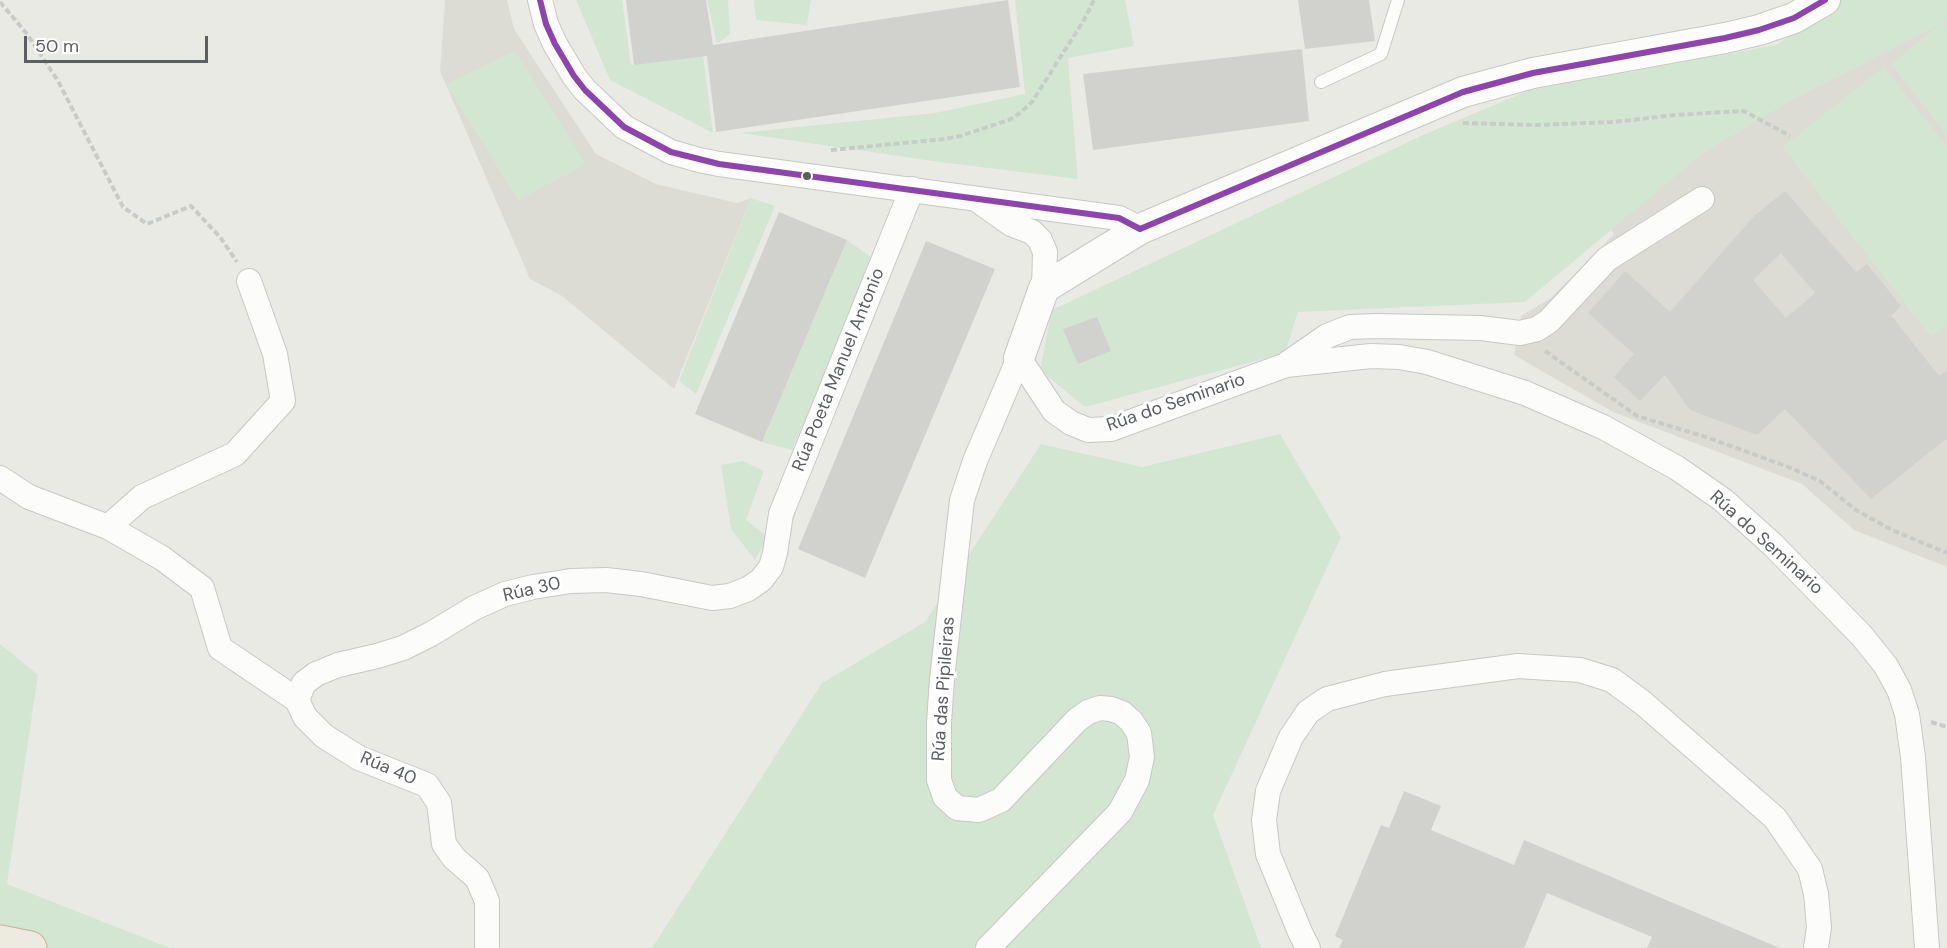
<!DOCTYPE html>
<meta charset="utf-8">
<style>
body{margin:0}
#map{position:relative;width:1947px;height:948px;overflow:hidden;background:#eaeae5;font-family:"DM Sans",sans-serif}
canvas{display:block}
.scale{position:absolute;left:24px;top:36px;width:184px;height:27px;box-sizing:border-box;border:3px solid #5b5e62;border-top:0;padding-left:8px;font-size:18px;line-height:21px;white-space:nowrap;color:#5b5e62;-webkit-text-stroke:4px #fff;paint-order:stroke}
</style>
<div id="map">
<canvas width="1947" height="948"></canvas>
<div class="scale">50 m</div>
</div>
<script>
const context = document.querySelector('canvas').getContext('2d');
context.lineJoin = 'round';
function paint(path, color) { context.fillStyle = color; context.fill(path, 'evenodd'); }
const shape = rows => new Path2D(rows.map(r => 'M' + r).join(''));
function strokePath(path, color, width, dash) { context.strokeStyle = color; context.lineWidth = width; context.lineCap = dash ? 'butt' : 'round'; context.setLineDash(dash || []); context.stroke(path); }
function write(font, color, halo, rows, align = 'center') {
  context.font = font + ' "DM Sans",sans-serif'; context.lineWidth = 6; context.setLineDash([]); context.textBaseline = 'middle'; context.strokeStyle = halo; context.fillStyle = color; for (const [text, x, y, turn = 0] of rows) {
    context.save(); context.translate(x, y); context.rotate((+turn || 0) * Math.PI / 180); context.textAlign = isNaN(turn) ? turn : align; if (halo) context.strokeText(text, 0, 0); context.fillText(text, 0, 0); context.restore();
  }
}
paint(shape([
 [445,0,507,0,514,29,596,154,656,184,737,203,751,198,674,389,562,296,530,279,440,71],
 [1947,7,1947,567,1854,530,1802,484,1613,412,1514,355,1521,316,1551,298,1614,234,1600,216,1699,148]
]), '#dddcd4');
paint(shape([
 [576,0,622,0,631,65,703,56,713,133,610,80],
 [707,0,728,0,730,34,717,44],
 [754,0,811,0,807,25,756,20],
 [1015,0,1125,0,1134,46,1068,58,1078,179,940,162,740,133,935,113,1025,94],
 [1841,0,1947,0,1947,21,1944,23,1947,28,1947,135,1891,64,1939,25,1790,101,1702,154,1525,302,1298,312,1285,353,1085,407,1040,370,1052,310,1423,135,1530,90,1776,45],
 [515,51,586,164,518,200,446,84],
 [1884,67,1947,147,1947,325,1931,337,1782,147],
 [751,198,775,206,696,394,679,381],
 [847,240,874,259,792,450,762,442],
 [1280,434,1341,537,1213,815,1261,948,652,948,822,683,925,622,1041,444,1142,467],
 [743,461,764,471,746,520,768,537,755,560,731,529,721,465],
 [0,644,38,675,7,884,170,948,0,948]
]), '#d3e6d2');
paint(shape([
 [626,0,706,0,713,45,1008,0,1020,87,716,132,707,56,634,65],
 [1298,0,1369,0,1375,41,1305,49],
 [1302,49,1309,121,1093,150,1083,74],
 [1785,191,1856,272,1867,264,1901,306,1891,315,1939,376,1947,370,1947,438,1871,499,1785,409,1757,435,1690,410,1665,375,1640,401,1614,377,1634,354,1588,313,1625,271,1670,312,1754,216],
 [1781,253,1815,293,1786,318,1753,280],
 [779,212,847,240,762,442,695,414],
 [926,241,995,269,865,578,798,549],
 [1097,317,1111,351,1078,364,1063,329],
 [1404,791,1441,806,1431,830,1514,865,1524,840,1780,948,1647,948,1652,937,1547,893,1524,948,1339,948,1343,940,1335,936,1381,825,1389,828]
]), '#d1d1ce');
const service = shape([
 [1321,82,1381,54,1398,0]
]);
const minor = shape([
 [540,0,546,24,555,44,574,76,585,90,624,127,671,152,699,160,719,164,1119,218,1140,229],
 [980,202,1011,224,1032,232,1040,240,1045,252,1044,288],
 [1019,358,1054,411,1071,423,1088,430,1111,429,1286,365,1371,356,1399,357,1427,362,1525,393,1603,427,1677,468,1723,500,1773,545,1862,636,1886,666,1899,690,1907,714,1913,757,1927,948],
 [1288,363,1327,336,1350,327,1377,326,1480,328,1520,333,1537,329,1549,321,1607,259,1702,199],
 [0,478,29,497,108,527,162,558,202,588,220,648,297,700,305,717,324,736,359,758,427,785,439,803,444,844,454,858,477,878,487,901,487,948],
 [108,527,142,497,235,454,283,401,275,354,249,281],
 [297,700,304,683,316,674,338,665,377,656,403,648,431,634,474,608,505,594,533,587,571,581,606,580,641,584,712,598,730,596,748,589,761,580,771,567,775,553,781,514,912,189],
 [988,948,1120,812,1137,780,1142,757,1139,733,1131,721,1122,713,1111,709,1100,708,1088,712,1077,720,1001,800,979,810,957,808,945,797,939,780,939,723,942,679,962,500,975,461,1019,358],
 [1308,948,1300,932,1268,854,1264,820,1268,791,1291,737,1308,712,1327,699,1385,684,1518,666,1580,670,1612,680,1643,703,1775,818,1810,869,1816,894,1819,927,1816,948]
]);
const tertiary = shape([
 [1019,358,1044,288,1140,229,1463,92,1533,73,1725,38,1759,30,1794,18,1825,0]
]);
const motorway = shape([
 [0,942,30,948]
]);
strokePath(service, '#c7c7c7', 14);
strokePath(minor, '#c7c7c7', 26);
strokePath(tertiary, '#c7c7c7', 32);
strokePath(motorway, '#c0b594', 35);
strokePath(shape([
 [0,2,27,34,58,81,123,207,147,224,191,206,220,237,237,262],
 [1463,123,1536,125,1614,122,1674,115,1744,111,1790,136],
 [831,150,945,139,960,136,1009,120,1020,113,1032,102,1084,20,1094,0],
 [1545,351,1637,416,1706,437,1786,466,1820,481,1856,510,1892,530,1947,553],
 [1931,722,1947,727]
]), '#c8ccc9', 4, [6, 3]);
strokePath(service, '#fcfcfb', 12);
strokePath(minor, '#fcfcfb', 24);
strokePath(tertiary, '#fcfcfb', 30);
strokePath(motorway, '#edebe1', 33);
strokePath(shape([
 [540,0,546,24,555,44,574,76,585,90,624,127,671,152,719,164,1119,218,1140,229],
 [1140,229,1463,92,1533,73,1725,38,1759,30,1794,18,1825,0]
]), '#8e44ad', 6);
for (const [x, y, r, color] of [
 [807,176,5,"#5b5e62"]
]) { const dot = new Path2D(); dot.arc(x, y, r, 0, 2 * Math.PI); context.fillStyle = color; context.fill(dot); strokePath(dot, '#fff', 2); }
write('18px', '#5b5e62', '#fff', [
 ["Rúa Poeta Manuel Antonio",839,370,-68],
 ["Rúa do Seminario",1176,403,-19],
 ["Rúa do Seminario",1766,543,42],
 ["Rúa 30",532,590,-13],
 ["Rúa das Pipileiras",944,689,-86],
 ["Rúa 40",388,769,23]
]);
</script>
